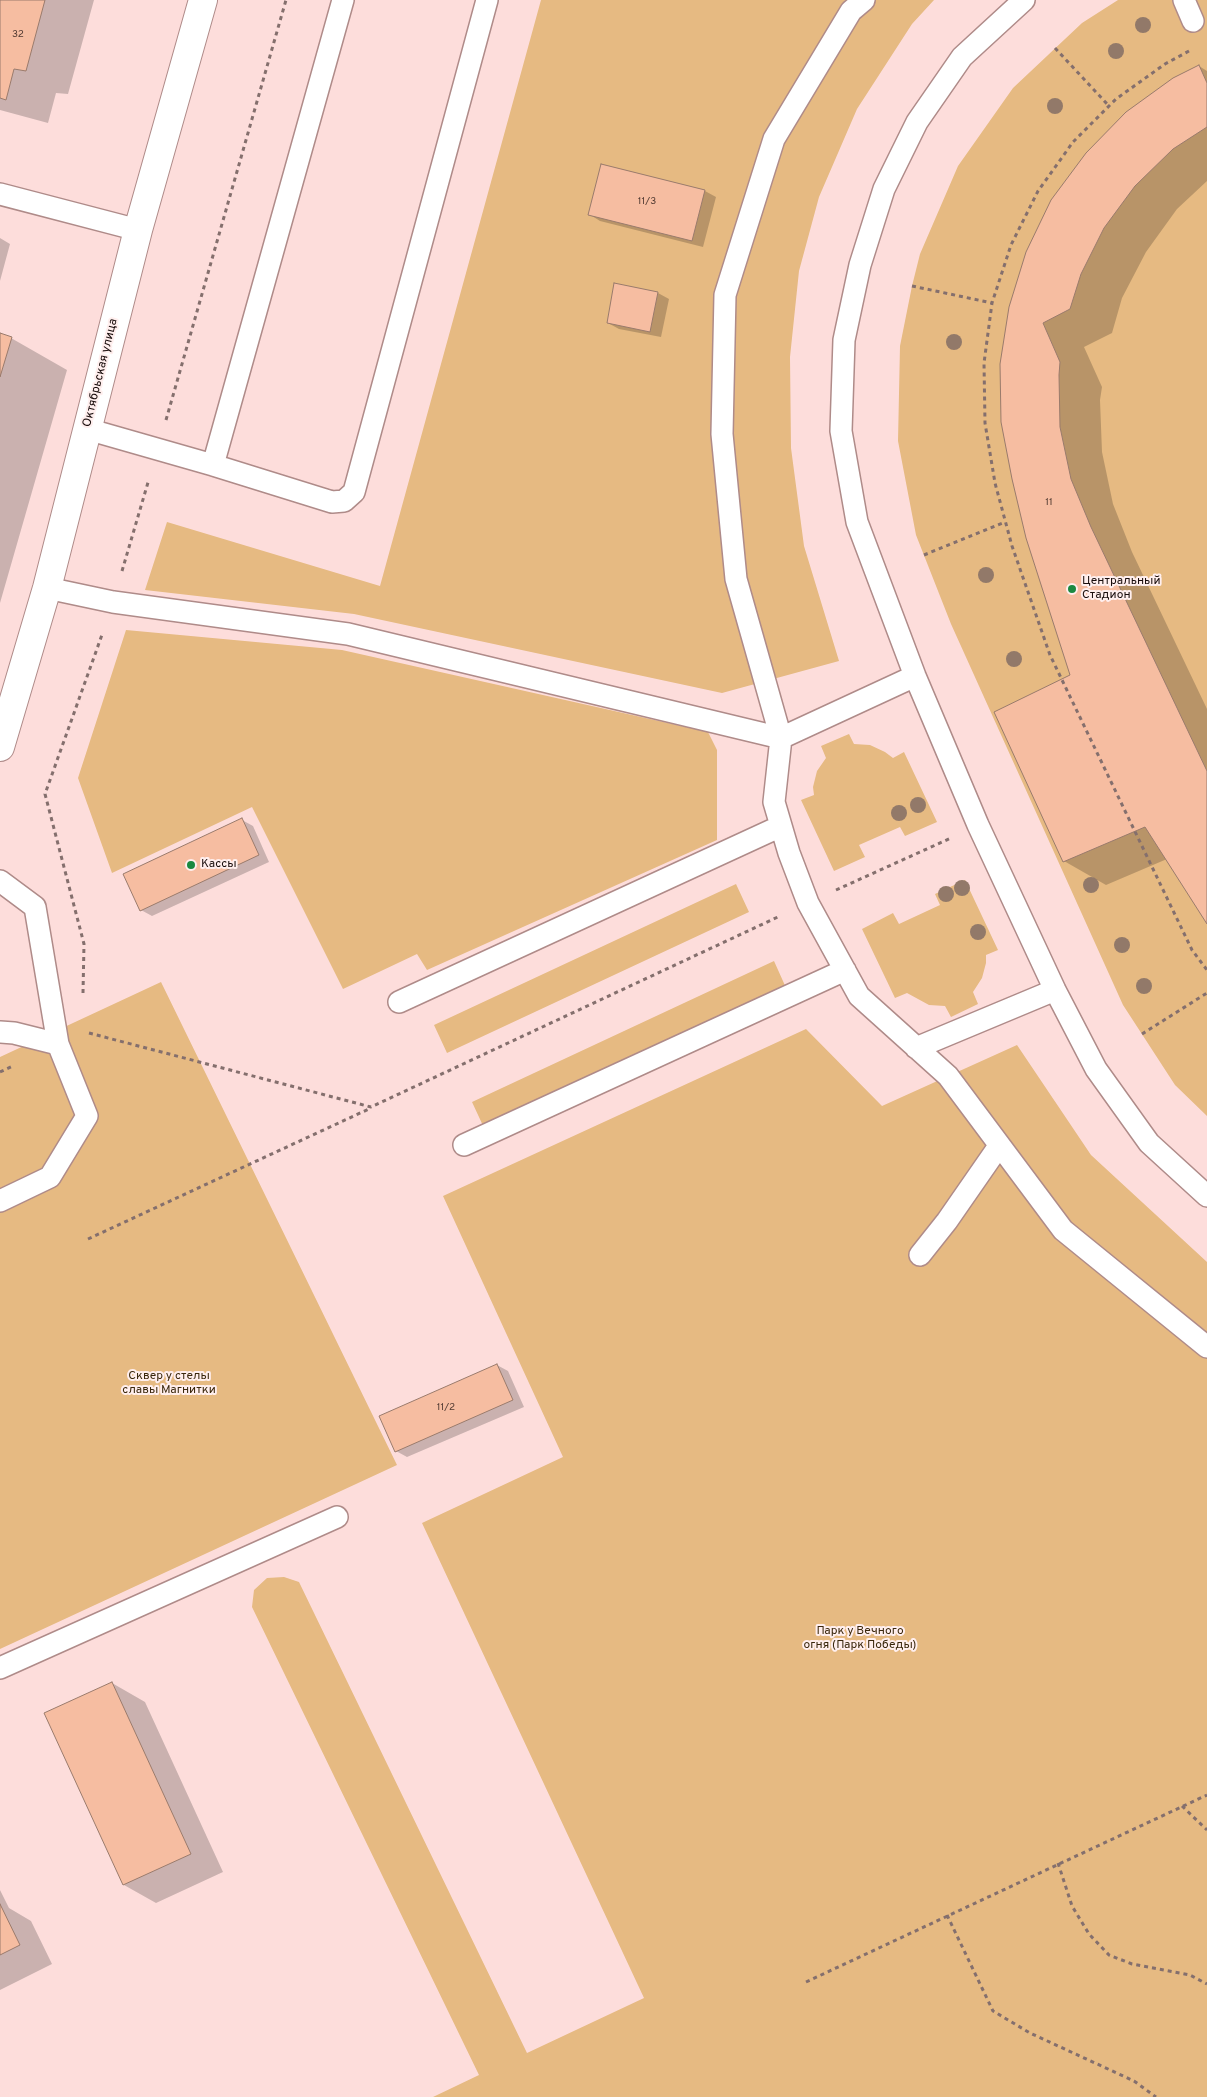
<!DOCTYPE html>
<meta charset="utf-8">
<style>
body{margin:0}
canvas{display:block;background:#fddddb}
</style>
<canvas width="1207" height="2097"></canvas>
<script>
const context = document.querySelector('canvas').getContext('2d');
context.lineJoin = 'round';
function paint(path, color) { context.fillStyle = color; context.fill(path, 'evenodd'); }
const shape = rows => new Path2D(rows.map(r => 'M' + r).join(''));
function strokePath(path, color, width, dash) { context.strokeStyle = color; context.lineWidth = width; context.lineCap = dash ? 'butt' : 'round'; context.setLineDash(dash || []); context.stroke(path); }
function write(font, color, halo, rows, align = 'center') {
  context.font = font + ' Overpass,sans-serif'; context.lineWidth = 4; context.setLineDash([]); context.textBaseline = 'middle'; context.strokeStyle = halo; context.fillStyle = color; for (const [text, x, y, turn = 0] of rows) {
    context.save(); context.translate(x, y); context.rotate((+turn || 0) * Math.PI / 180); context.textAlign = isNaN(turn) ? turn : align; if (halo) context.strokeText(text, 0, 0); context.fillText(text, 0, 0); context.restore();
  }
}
paint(shape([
 [541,0,934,0,912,24,857,109,819,197,799,271,790,357,791,448,804,546,839,661,722,693,354,614,145,590,167,522,380,586],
 [1118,0,1207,0,1207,1116,1175,1085,1123,1005,951,624,916,535,898,441,900,346,912,286,920,254,958,166,1013,88,1082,23],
 [126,630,342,650,708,732,717,750,717,840,427,970,417,954,343,989,252,807,112,873,78,778],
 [849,734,854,744,870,745,885,752,893,758,904,752,937,822,905,836,900,827,859,845,865,857,834,871,801,800,814,795,813,787,817,771,826,758,821,746],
 [965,880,998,950,986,955,986,963,982,978,973,992,978,1004,951,1017,945,1006,929,1005,907,993,895,998,862,929,893,913,899,924,940,905,935,894],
 [736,884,749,912,447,1053,434,1025],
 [774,961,787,990,485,1130,472,1102],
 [161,982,397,1465,0,1649,0,1057],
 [806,1029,882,1106,1017,1045,1091,1155,1207,1262,1207,2097,433,2097,479,2075,252,1607,254,1590,267,1578,284,1577,299,1582,527,2053,644,1998,422,1523,563,1457,443,1196]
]), '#e6ba82');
paint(shape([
 [0,0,94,0,68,94,56,93,48,123,0,110],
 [1199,66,1207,71,1207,181,1177,209,1146,252,1122,298,1112,333,1084,347,1102,387,1100,400,1102,452,1113,504,1132,552,1207,709,1207,922,1167,859,1106,885,1064,861,1072,675,1002,364],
 [602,165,705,191,716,197,703,247,600,221,589,214],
 [0,238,10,244,0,281],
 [658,293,669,299,661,337,619,329,608,323],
 [0,335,11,338,67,370,0,603],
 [242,820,253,826,269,862,152,916,141,910],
 [497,1365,508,1371,524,1407,407,1457,396,1451],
 [112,1683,145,1702,223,1872,156,1903,124,1885],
 [0,1890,9,1908,31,1921,52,1964,0,1990]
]), '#0003');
const building = shape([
 [0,0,45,0,26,71,14,69,6,100,0,98,0,0],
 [1199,65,1207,83,1207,127,1173,149,1135,186,1104,228,1081,274,1070,309,1043,323,1060,362,1059,375,1060,427,1071,479,1091,527,1207,771,1207,924,1145,827,1063,862,994,712,1070,675,1026,538,1012,479,1001,422,1000,364,1009,307,1026,252,1051,200,1086,153,1126,112,1173,78,1199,65],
 [601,164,705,190,692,241,588,215,601,164],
 [614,283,658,292,650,332,607,323,614,283],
 [0,333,12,337,0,377,0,333],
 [242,818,259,855,140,911,123,874,242,818],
 [497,1364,513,1400,395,1452,379,1416,497,1364],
 [112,1682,191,1854,123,1885,44,1713,112,1682],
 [0,1904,20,1945,0,1955,0,1904]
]);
paint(building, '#f6bda1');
strokePath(building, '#9a7b6c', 1);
const lane = shape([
 [864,0,851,11,774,139,725,295,722,434,736,579,781,738,774,802,789,853,808,903,859,996,948,1076,1063,1230,1207,1347],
 [1024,0,962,57,917,122,884,189,860,265,844,340,841,431,857,522,915,676,978,825,1055,990,1096,1069,1149,1143,1207,1196],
 [1184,0,1193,21],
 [0,194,138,230],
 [87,429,213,465,332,502,344,501,354,492,487,0],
 [213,465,343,0],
 [47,588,113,602,348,634,781,738,915,676],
 [0,881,35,907,58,1044,87,1116,50,1177,0,1201],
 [399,1002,781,826],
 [0,1032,14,1033,58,1044],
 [916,1048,1055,990],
 [464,1145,845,970],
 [920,1255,947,1221,999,1146],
 [0,1668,337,1517]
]);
const secondary = shape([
 [0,747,47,588,138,230,203,0]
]);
strokePath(lane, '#af8b89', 24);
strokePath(secondary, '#af8b89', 30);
strokePath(shape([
 [1055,48,1109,106],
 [1189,51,1165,64,1116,99,1073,142,1038,191,1011,245,992,303,984,363,985,423,995,483,1012,546,1050,655,1192,950,1207,970],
 [912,286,992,303],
 [166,420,286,0],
 [924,555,1005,522],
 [122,571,149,479],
 [836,890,951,838],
 [83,993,84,944,45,794,103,632],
 [89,1033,371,1107,780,916],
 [1142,1034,1207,993],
 [0,1072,13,1066],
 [88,1239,371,1108],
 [1182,1806,1207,1830],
 [1058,1863,1072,1906,1089,1934,1109,1955,1132,1964,1190,1975,1207,1984],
 [947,1915,993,2011,1030,2033,1134,2081,1156,2097],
 [806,1982,1207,1795]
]), '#846f6d', 3, [4, 4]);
strokePath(lane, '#fff', 21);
strokePath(secondary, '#fff', 28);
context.fillStyle = '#927969';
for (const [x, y] of [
 [1143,25],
 [1116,51],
 [1055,106],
 [954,342],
 [986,575],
 [1014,659],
 [918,805],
 [899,813],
 [1091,885],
 [962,888],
 [946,894],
 [978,932],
 [1122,945],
 [1144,986]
]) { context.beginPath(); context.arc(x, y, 8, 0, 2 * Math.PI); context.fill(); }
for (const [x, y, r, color] of [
 [1072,589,5,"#1a8941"],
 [191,865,5,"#1a8941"]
]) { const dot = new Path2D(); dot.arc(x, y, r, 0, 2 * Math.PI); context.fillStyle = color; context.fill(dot); strokePath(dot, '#ffefee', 2); }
write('10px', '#503931', null, [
 ["32",18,35],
 ["11/3",647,202],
 ["11",1049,503],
 ["11/2",446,1408]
]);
write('12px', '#190d0c', '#ffefee', [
 ["Октябрьская улица",101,373,-76]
]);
write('12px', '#190d0c', '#ffefee', [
 ["Центральный",1082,582],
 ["Стадион",1082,596],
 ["Кассы",201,865]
], 'left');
write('12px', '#3a270c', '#ffefee', [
 ["Сквер у стелы",169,1377],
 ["славы Магнитки",169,1391],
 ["Парк у Вечного",860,1632],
 ["огня (Парк Победы)",860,1646]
]);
</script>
